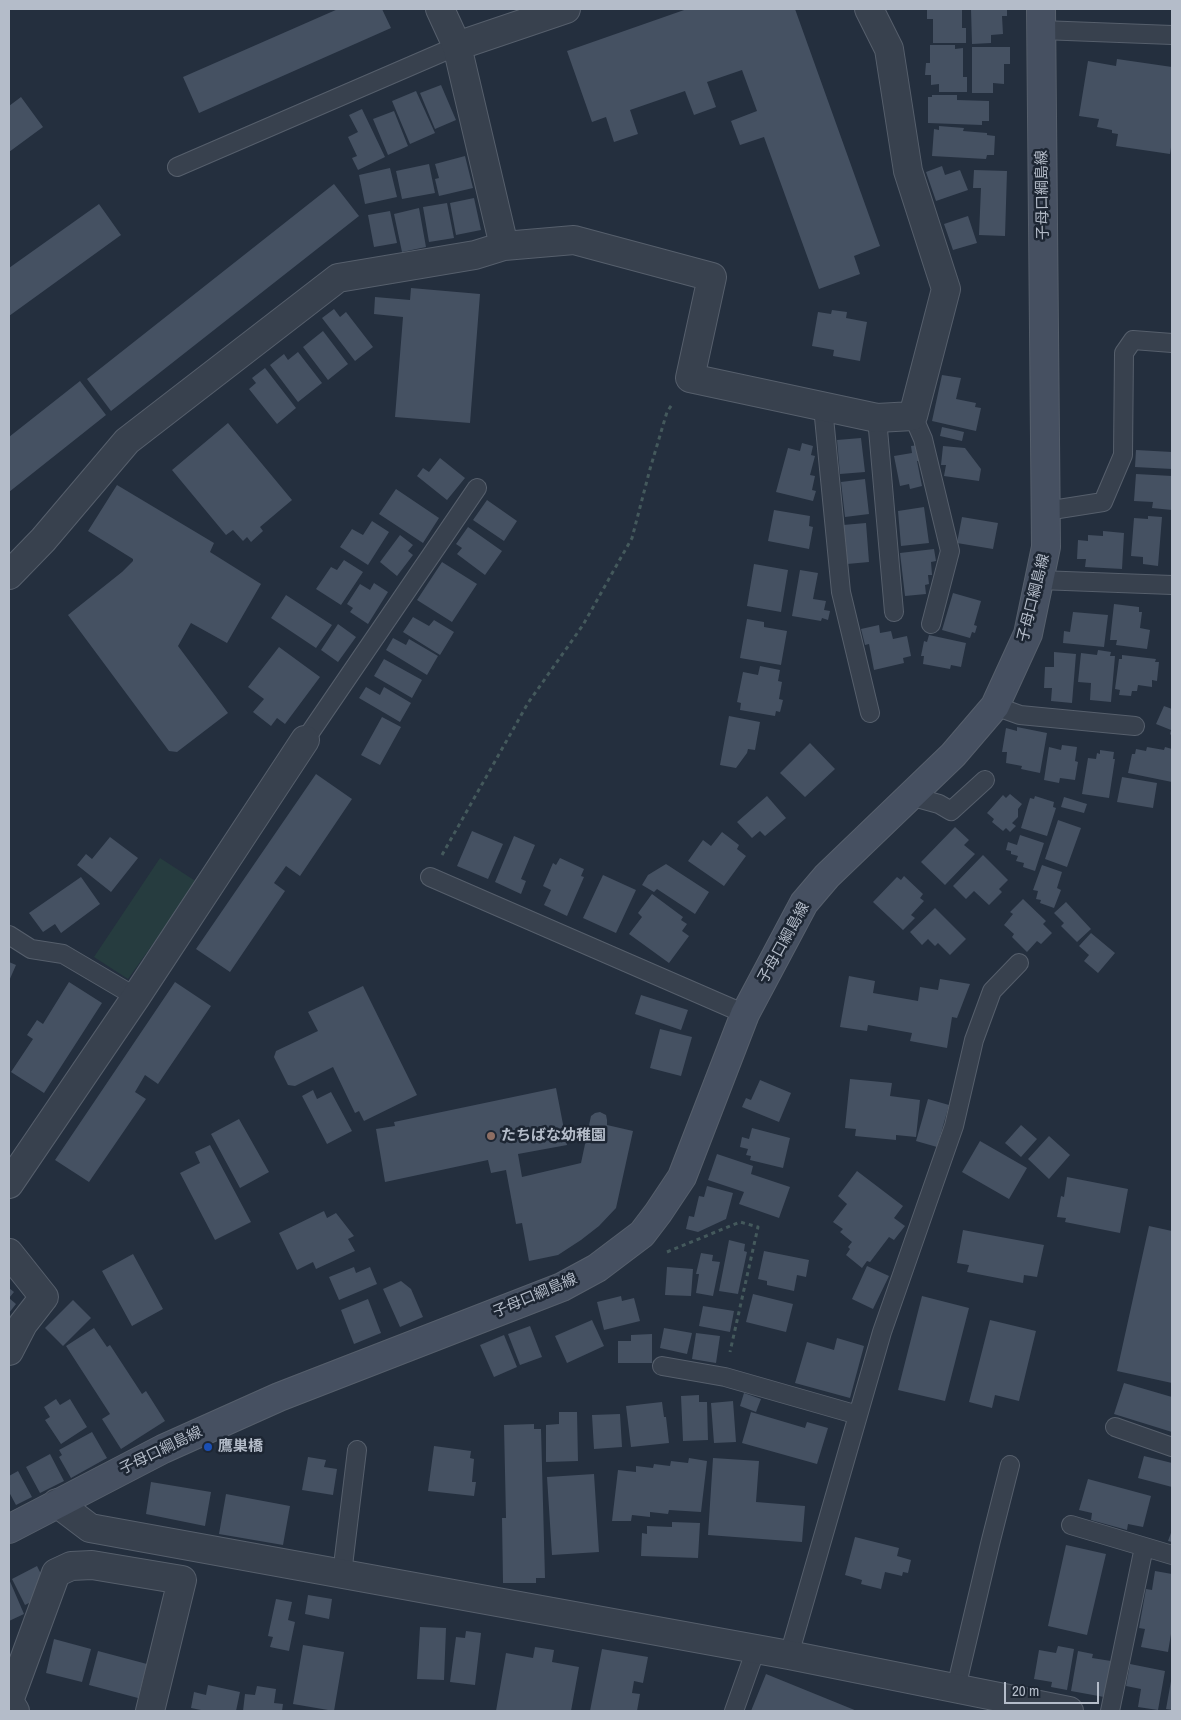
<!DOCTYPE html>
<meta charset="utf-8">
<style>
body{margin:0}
#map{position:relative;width:1181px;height:1720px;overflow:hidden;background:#242f3e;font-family:"Archivo Narrow",sans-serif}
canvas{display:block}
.frame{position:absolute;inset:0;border:10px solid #b4bcc9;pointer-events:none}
.scale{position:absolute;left:1004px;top:1682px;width:95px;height:22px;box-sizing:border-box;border:2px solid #b4bcc9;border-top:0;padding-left:6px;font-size:15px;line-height:18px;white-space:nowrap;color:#b4bcc9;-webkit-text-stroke:4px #1d2633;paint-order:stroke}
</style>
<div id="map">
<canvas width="1181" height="1720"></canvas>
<div class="frame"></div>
<div class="scale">20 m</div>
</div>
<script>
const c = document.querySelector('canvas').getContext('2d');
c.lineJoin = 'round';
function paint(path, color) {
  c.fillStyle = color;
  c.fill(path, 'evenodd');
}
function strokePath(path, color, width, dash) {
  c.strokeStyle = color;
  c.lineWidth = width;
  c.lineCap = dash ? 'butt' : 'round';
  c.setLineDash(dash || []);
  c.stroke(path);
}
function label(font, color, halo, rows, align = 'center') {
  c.font = font + ' "Archivo Narrow","Noto Sans JP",sans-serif';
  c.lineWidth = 5;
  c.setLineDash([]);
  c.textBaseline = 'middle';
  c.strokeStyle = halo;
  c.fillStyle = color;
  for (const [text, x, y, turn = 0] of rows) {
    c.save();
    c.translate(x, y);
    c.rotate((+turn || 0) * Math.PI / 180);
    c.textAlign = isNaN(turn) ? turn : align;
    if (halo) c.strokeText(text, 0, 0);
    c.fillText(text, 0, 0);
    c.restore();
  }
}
const green = new Path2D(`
 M160 858 197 882 128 979 94 957Z`);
const building = new Path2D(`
 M338 9H382L391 28 199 113 183 77Z
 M687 9H795L880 246 854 256 860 274 819 289 764 137 740 145 731 121 757 111 742 70 707 82 716 107 694 115 685 91 630 110 638 134 614 142 606 117 592 122 567 51Z
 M927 9H962V28H966V43H933V19H927Z
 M971 9H1007V16H1002L1003 34 991 35V43L972 44Z
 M930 45H955V49L963 48V77H967V92H939V84L931 85V75H925L926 63H930Z
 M972 47H1010V64H1004V84L993 83V93H972Z
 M1117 59 1172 67V141L1170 154 1116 146 1118 134 1112 133V130L1097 127 1099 119 1079 116 1088 61 1116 66Z
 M441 85 456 120 435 129 420 93Z
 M416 91 435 133 410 144 392 101Z
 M932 95H957V100L989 101V121H982V125L928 123V97H932Z
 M21 97 43 127 9 152V106Z
 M362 109 385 157 358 170 352 158 357 156 348 137 358 132 349 115Z
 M394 111 408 146 388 155 373 119Z
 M939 126 964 128 963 131 987 133V135L995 136 994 155H987L986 159 932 156 934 129 939 130Z
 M465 156 473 188 439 196 435 179 439 178 435 164Z
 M429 164 435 193 402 199 396 171Z
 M942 166 945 175 960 170 968 190 936 201 926 172Z
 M390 168 397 197 365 204 359 175Z
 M974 170 1007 171 1005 236 979 235 981 188H973Z
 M334 184 359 216 111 411 87 379Z
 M474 198 481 230 456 235 450 203Z
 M447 203 454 238 429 242 423 207Z
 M99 204 121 235 9 316V268Z
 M419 208 426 247 402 252 394 214Z
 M390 211 397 243 374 247 368 215Z
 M968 216 977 243 953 250 944 224Z
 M411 288 480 294 470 423 395 417 403 317 374 314 375 297 410 300Z
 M334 309 340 317 346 312 373 347 355 361 322 318Z
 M832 310 847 312 846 318 867 322 860 361 833 356 834 350 812 346 818 312 831 314Z
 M323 331 348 364 328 380 303 347Z
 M298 352 322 383 298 402 270 365 284 354 288 360Z
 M265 368 296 408 277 424 249 389 256 383 252 378Z
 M942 375 961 378 956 399 976 403 975 407 981 408 976 431 932 421Z
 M80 381 106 415 9 492V437Z
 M228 423 292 500 260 527 263 531 251 542 247 537 243 541 233 530 226 535 172 470Z
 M942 427 964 432 962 441 940 436Z
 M861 438 865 472 840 474 837 440Z
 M802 443 813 446 811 455 815 456 810 475 815 476 812 490 816 491 813 501 776 492 788 448 800 451Z
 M919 445 922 461H917L922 486 910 489 909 484 900 486 894 456 912 453 911 446Z
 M943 446 965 448 981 469 979 481 944 476 946 465H941Z
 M1136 450 1172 452V469L1135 467Z
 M440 458 465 478 447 500 417 476 423 468 429 472Z
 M1136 474 1172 476V510L1152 508 1153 502 1134 501Z
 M865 479 869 514 845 517 841 482Z
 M117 485 214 543 210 552 261 584 227 643 191 623 178 646 228 713 177 752 169 751 68 615 122 572 133 561V559L88 531Z
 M396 489 439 518 423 543 379 514Z
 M487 500 517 521 504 541 473 520Z
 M924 507 929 543 901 546 898 511Z
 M774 510 810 516 809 526 813 527 809 549 768 541Z
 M1148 516 1162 517 1158 566 1143 564V557L1131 556 1134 518 1148 519Z
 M962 517 998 523 993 549 957 543Z
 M372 521 389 532 368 565 340 547 352 529 363 535Z
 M866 523 869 562 847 564 843 525Z
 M468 527 502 551 485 575 457 554 462 548 456 544Z
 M1103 531 1124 533 1122 569 1085 567 1086 559H1077L1078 540 1088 541V535L1103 536Z
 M400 535 413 545 408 551 413 555 397 576 380 562Z
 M934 549 936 561 931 562 932 575H928L929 584 925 585 926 594 905 596 900 553Z
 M344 560 363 572 341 605 316 589 331 567 337 570Z
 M442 562 477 584 452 622 417 600Z
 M754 564 788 570 781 612 747 606Z
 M800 570 818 573 813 599 826 601 824 610 830 611 828 620 822 618 821 621 792 616Z
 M374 583 388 592 368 624 350 612 353 608 347 604 360 584 370 590Z
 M953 593 981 601 974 625 977 626 975 633 972 632 970 638 942 630Z
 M286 595 332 625 316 648 271 618Z
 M1114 604 1139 607V612H1142L1140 628 1150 630 1147 649 1116 645 1117 640H1110Z
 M1073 612 1108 615 1104 647 1063 643 1064 631 1070 632Z
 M413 617 429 626 434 620 454 632 440 655 403 632Z
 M747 619 764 622V627L787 631 781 665 740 658Z
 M338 624 356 637 338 662 321 650Z
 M879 625 880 633 891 631 893 639 907 636 911 656 903 658 904 663 874 670 869 644 865 645 861 629Z
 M929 635 966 643 961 667 951 665 950 669 923 664 924 656H921L924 641 927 642Z
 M393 638 406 645 409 639 438 656 427 675 386 650Z
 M279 647 320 677 285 724 277 718 271 726 253 712 264 699 248 687Z
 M1098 650 1111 652 1110 656H1115L1111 702 1090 700 1091 683 1078 682 1081 653 1097 655Z
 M1054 652 1076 654 1072 703 1051 701 1052 688H1044L1045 667H1054Z
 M1122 655 1156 659 1155 662H1159L1157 681 1152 680V687L1138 685 1137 691H1132L1131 696 1119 695 1120 690 1115 689 1119 659H1122Z
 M384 659 422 680 412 698 374 676Z
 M760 666 780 670 778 681 782 682 779 699 783 700 780 712 776 711 775 716 740 710 741 703 737 702 743 672 758 675Z
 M366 687 380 695 384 687 411 703 400 722 359 698Z
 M1164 706 1172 709V736L1170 734 1171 730 1156 724Z
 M729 716 760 722 755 750 748 749 747 753 736 768 720 765Z
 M382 717 401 727 380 765 361 755Z
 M1017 727 1047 733 1040 773 1021 769 1022 766 1006 763 1007 752H1002L1006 728 1017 731Z
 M810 743 835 769 805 797 780 773Z
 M1062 745 1077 747 1075 761 1078 762 1075 780 1060 778 1059 783 1044 780 1049 747 1061 750Z
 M1147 747 1164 750 1165 747 1172 749V782L1128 773 1132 754H1135L1136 749 1146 751Z
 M1100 750 1114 752 1113 759H1115L1109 798 1082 794 1088 758 1096 759 1097 753 1100 754Z
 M316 774 352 799 300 876 286 866 274 883 285 891 230 972 196 949Z
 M1122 777 1157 783 1153 808 1117 802Z
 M1010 794 1022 804 1018 809V817L1012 823 1016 826 1010 832 1006 828 1003 831 992 822 994 819 987 813 1003 795 1006 798Z
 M767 796 786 818 765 836 760 831 752 838 737 822Z
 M1035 796 1054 802 1053 807 1056 808 1047 836 1021 828 1030 798 1034 799Z
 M1064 797 1087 804 1084 813 1061 807Z
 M1058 820 1081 828 1067 867 1045 859Z
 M955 827 969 840 964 845 975 854 945 885 921 862Z
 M472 831 503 844 488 879 457 866Z
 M722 832 739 845 737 849 746 856 724 886 688 861 703 840 711 846Z
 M1020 835 1044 843 1035 871 1023 867 1024 863 1016 861 1018 856 1011 854V851L1006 850 1008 842 1017 845Z
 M514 836 535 845 521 879 526 881 521 894 495 882Z
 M110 837 138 858 111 892 77 865 86 854 92 859Z
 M983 855 1008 880 999 889 1002 892 989 905 974 891 966 899 953 886Z
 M560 858 584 869 581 876 584 877 567 916 544 905 551 890 543 886 553 863 556 865Z
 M666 864 709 892 695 914 657 889 654 892 642 885 648 875Z
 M1042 865 1062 872 1057 888 1061 890 1054 908 1040 903 1041 900 1036 899 1038 891 1033 890Z
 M603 875 636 890 616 933 583 918Z
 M904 876 923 894 920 898 924 901 911 915 915 918 903 930 873 902 897 877 901 880Z
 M81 877 100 904 61 933 55 924 43 932 29 913Z
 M652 894 683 917 681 920 687 924 682 931 689 936 669 963 629 934 642 917 638 913Z
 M1023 899 1046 921 1043 924 1052 933 1041 944 1037 941 1027 952 1012 937 1014 934 1004 925 1013 914 1010 912Z
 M1066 902 1091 929 1077 942 1061 926 1064 923 1054 913Z
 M935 908 966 939 950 955 938 943 935 946 928 939 922 945 910 932Z
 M1091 933 1115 953 1098 973 1084 961 1089 955 1079 946Z
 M9 962 16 965 9 981Z
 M849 976 875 981 873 993 918 1001 920 987 938 990 940 979 970 984 957 1018 952 1017 947 1048 910 1041 912 1033 868 1025 867 1031 840 1027Z
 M69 982 102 1003 44 1093 11 1072 33 1039 27 1035 37 1020 43 1024Z
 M175 982 211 1006 158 1084 145 1075 135 1092 146 1099 89 1182 55 1160Z
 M363 986 417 1095 364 1121 359 1111 355 1113 333 1067 295 1086 288 1085 274 1057 276 1051 318 1031 308 1012Z
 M641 995 688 1010 681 1030 635 1014Z
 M660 1029 692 1037 681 1076 650 1068Z
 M850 1079 892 1083 890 1096 920 1100 916 1137 896 1135V1140L855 1136 856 1129 845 1128Z
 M760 1080 791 1093 779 1122 742 1107 746 1098 751 1100Z
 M556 1088 567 1145 518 1154 522 1177 581 1163 591 1116 595 1113 600 1112 606 1115 607 1120V1125L633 1131 616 1208 599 1226 581 1240 558 1255 529 1261 522 1223 516 1224 506 1170 491 1173 488 1160 385 1182 376 1129 395 1126 394 1122Z
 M313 1090 317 1099 331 1092 352 1131 327 1144 302 1096Z
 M928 1099 949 1105 937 1147 916 1141Z
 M239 1119 269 1172 240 1188 211 1134Z
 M1021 1125 1037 1139 1021 1157 1005 1143Z
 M752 1128 790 1138 783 1168 750 1160 751 1156 746 1155 748 1149 740 1147 742 1137 749 1139Z
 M1049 1136 1070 1155 1049 1179 1028 1159Z
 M980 1141 1027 1168 1009 1199 962 1172Z
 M210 1145 251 1222 215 1240 180 1173 200 1163 195 1152Z
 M717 1154 753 1166 751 1174 790 1187 779 1218 739 1204 744 1192 708 1180Z
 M857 1171 903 1206 894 1218 905 1226 894 1240 889 1237 870 1262 867 1261 862 1268 846 1255 850 1249 848 1247 852 1242 840 1232 843 1229 833 1222 847 1204 838 1196Z
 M1067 1177 1128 1189 1120 1233 1065 1222 1066 1218 1057 1217 1061 1196 1064 1197Z
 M707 1186 733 1193 726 1219 698 1232 686 1229 689 1216 694 1217 699 1196 704 1197Z
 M324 1211 327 1218 336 1213 354 1236 348 1239 355 1251 316 1269 313 1262 297 1270 279 1233Z
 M1149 1226 1172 1231V1383L1117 1371Z
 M963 1230 1044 1245 1037 1277 1024 1275 1023 1283 967 1272 969 1265 957 1263Z
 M729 1240 745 1244 744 1251 747 1252 738 1294 719 1291Z
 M764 1251 809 1260 806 1277 797 1275 794 1291 767 1285V1281L758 1279Z
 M701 1253 713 1255 712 1261 720 1262 713 1296 696 1293 699 1274H696Z
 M133 1254 163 1309 132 1326 102 1271Z
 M867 1266 889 1276 873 1309 852 1299Z
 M354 1267 356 1273 370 1267 377 1284 339 1300 329 1277Z
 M667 1267 693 1269 691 1296 665 1295Z
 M401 1281 411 1289 423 1317 400 1327 383 1289Z
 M9 1288 14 1292 9 1298 16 1304 9 1313Z
 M753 1294 793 1304 786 1332 746 1322Z
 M621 1296 622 1301 634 1298 640 1321 604 1330 597 1302Z
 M922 1296 969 1308 945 1401 898 1390Z
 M368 1299 381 1333 354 1344 341 1310Z
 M73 1300 91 1318 63 1346 45 1328Z
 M703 1306 734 1311 730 1332 699 1326Z
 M592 1320 604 1346 567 1363 555 1336Z
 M990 1320 1036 1331 1019 1401 995 1395 992 1408 969 1402Z
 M530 1326 542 1357 520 1365 508 1334Z
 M94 1328 107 1347 110 1345 142 1394 146 1391 165 1421 121 1449 102 1419 110 1414 66 1346Z
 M664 1328 692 1333 687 1354 660 1348Z
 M696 1333 720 1336 716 1363 692 1359Z
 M652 1334V1363H618V1341H631V1335Z
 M504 1335 517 1367 494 1377 480 1345Z
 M837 1338 864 1346 850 1398 795 1383 807 1342 834 1350Z
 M1124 1383 1172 1397V1432L1114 1414Z
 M744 1393 761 1399 756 1412 740 1406Z
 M699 1395V1402H707L708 1440 683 1441 681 1396Z
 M56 1399 60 1405 70 1399 87 1427 61 1444 45 1420 50 1417 44 1407Z
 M733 1401 736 1442 714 1443 711 1403Z
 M662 1402 664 1417H666L669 1443 631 1447 626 1406Z
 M559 1412H577L578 1461 546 1462V1425L559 1424Z
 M751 1412 805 1428 807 1422 828 1428 817 1464 742 1443Z
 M620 1414 622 1447 594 1449 592 1415Z
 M534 1424V1429H541L545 1578H536V1583H503L502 1518H506L504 1425Z
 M92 1432 107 1458 71 1478 59 1457 62 1455 59 1450Z
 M434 1446 471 1451 470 1458 474 1459 472 1482H476L474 1496 428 1491Z
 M50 1454 64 1481 40 1493 26 1467Z
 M1144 1456 1172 1463V1487L1138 1478Z
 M308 1457 326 1460 324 1467 337 1469 333 1495 302 1490Z
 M689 1458 707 1461 701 1512 669 1510 668 1514 650 1512V1517L632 1515 631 1521H612L618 1470 636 1472V1466L653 1468 654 1464 670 1466 671 1461 688 1463Z
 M713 1458 759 1461 756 1502 805 1506 802 1542 708 1535Z
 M18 1471 32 1497 16 1505 9 1492V1476Z
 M594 1474 599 1552 552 1555 547 1477Z
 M1088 1479 1151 1496 1143 1527 1128 1524 1127 1530 1091 1520 1092 1513 1079 1510Z
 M151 1482 211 1492 205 1526 146 1514Z
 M226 1494 290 1506 283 1545 219 1534Z
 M672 1522 700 1523 698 1558 641 1556 642 1533 647 1534V1526L672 1527Z
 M1172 1530V1542L1168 1541Z
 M855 1537 899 1548 897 1556 911 1560 908 1573 903 1572 902 1576 885 1572 881 1589 861 1584 862 1580 845 1575Z
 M1066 1545 1106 1554 1087 1635 1048 1626Z
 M37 1566 43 1578 33 1601 25 1605 12 1579Z
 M1155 1571 1172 1574V1628L1168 1652 1141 1647 1145 1629 1139 1628 1146 1589 1152 1590Z
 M9 1579 24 1614 9 1621Z
 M308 1595 332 1599 329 1619 305 1614Z
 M276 1599 292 1602 288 1620 295 1622 289 1651 270 1647 273 1637 268 1636Z
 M420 1627 446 1628 444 1680 417 1679Z
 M466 1631 481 1633 475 1685 450 1682 456 1637 465 1638Z
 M54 1639 91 1649 82 1682 46 1673Z
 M303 1645 344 1652 334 1711 293 1704Z
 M1058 1646 1074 1649 1067 1690 1051 1687 1052 1682 1034 1679 1039 1650 1056 1653Z
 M535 1647 554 1650 552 1662 579 1667 571 1711H496L506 1653 533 1658Z
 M602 1649 648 1657 643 1683 634 1681 632 1693 640 1694 637 1711H590Z
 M98 1651 147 1664 138 1698 89 1685Z
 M1078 1651 1093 1654 1092 1658 1111 1661 1104 1697 1071 1691Z
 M1130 1664 1165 1671 1158 1710 1138 1707 1141 1689 1126 1686Z
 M766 1674 857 1711H751Z
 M1171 1681H1172V1710L1166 1709Z
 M208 1685 240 1692 236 1711H206L191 1708 194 1692 206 1695Z
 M257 1686 276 1689 274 1703 283 1704 282 1711H243L245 1694 255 1695Z`);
const path = new Path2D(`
 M442 855 528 703 583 625 632 538 650 469 667 412 673 403
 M667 1252 740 1222 758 1227 730 1352`);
const service = new Path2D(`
 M1041 30 1172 35
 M177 167 457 46
 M823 407 841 592 870 713
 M913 416 923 439 950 551 931 624
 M877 418 894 612
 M1046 511 1103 502 1123 455 1124 353 1133 340 1172 343
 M1039 580 1172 585
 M995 706 1020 715 1135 726
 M305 740 477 488
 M910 796 939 804 951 811 985 780
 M430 877 745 1014
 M9 935 31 949 63 954 136 997
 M662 1366 725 1377 858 1415
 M1115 1427 1172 1447
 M1071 1525 1172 1555
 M342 1574 357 1450
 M789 1655 882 1332 954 1126 974 1040 992 991 1019 963
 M956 1688 990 1544 1010 1465
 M734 1711 756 1649
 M1110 1711 1144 1547`);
const minor = new Path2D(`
 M440 9 457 46 504 246
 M457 46 566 9
 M9 575 43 540 127 441 338 278 475 255 504 246 574 240 712 277 690 378 877 418 913 416 946 289 908 171 889 49 869 9
 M9 1184 136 997 305 740
 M9 1253 44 1297 23 1324 9 1351
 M57 1503 90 1528 789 1655 1069 1711
 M15 1711 9 1701 56 1573 71 1566 92 1565 182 1580 150 1711`);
const secondary = new Path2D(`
 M9 1529 163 1449 279 1397 562 1287 597 1268 642 1234 658 1213 682 1177 745 1014 804 903 827 876 953 755 995 706 1028 634 1046 547 1041 9`);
const markers = [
 [491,1136,5,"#8d6e63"],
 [208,1447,5,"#1a4fb4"]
];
const streetNames = [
 ["子母口綱島線",1043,195,-91],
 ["子母口綱島線",1034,598,-76],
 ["子母口綱島線",784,943,-61],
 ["子母口綱島線",535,1296,-23],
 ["子母口綱島線",161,1451,-26]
];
const poiNames = [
 ["たちばな幼稚園",501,1136],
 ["鷹巣橋",218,1447]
];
paint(green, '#263c3f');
paint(building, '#455162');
strokePath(service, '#565f6c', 20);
strokePath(minor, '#565f6c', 30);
strokePath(secondary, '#565f6c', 30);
strokePath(path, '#44595c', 3, [4, 4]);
strokePath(service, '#38414e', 18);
strokePath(minor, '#38414e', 28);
strokePath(secondary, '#465061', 28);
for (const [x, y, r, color] of markers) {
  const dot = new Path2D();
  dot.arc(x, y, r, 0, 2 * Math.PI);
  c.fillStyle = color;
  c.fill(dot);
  strokePath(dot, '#1d2633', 2);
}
label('15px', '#b4bcc9', '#1d2633', streetNames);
label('bold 15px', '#b4bcc9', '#1d2633', poiNames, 'left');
</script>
